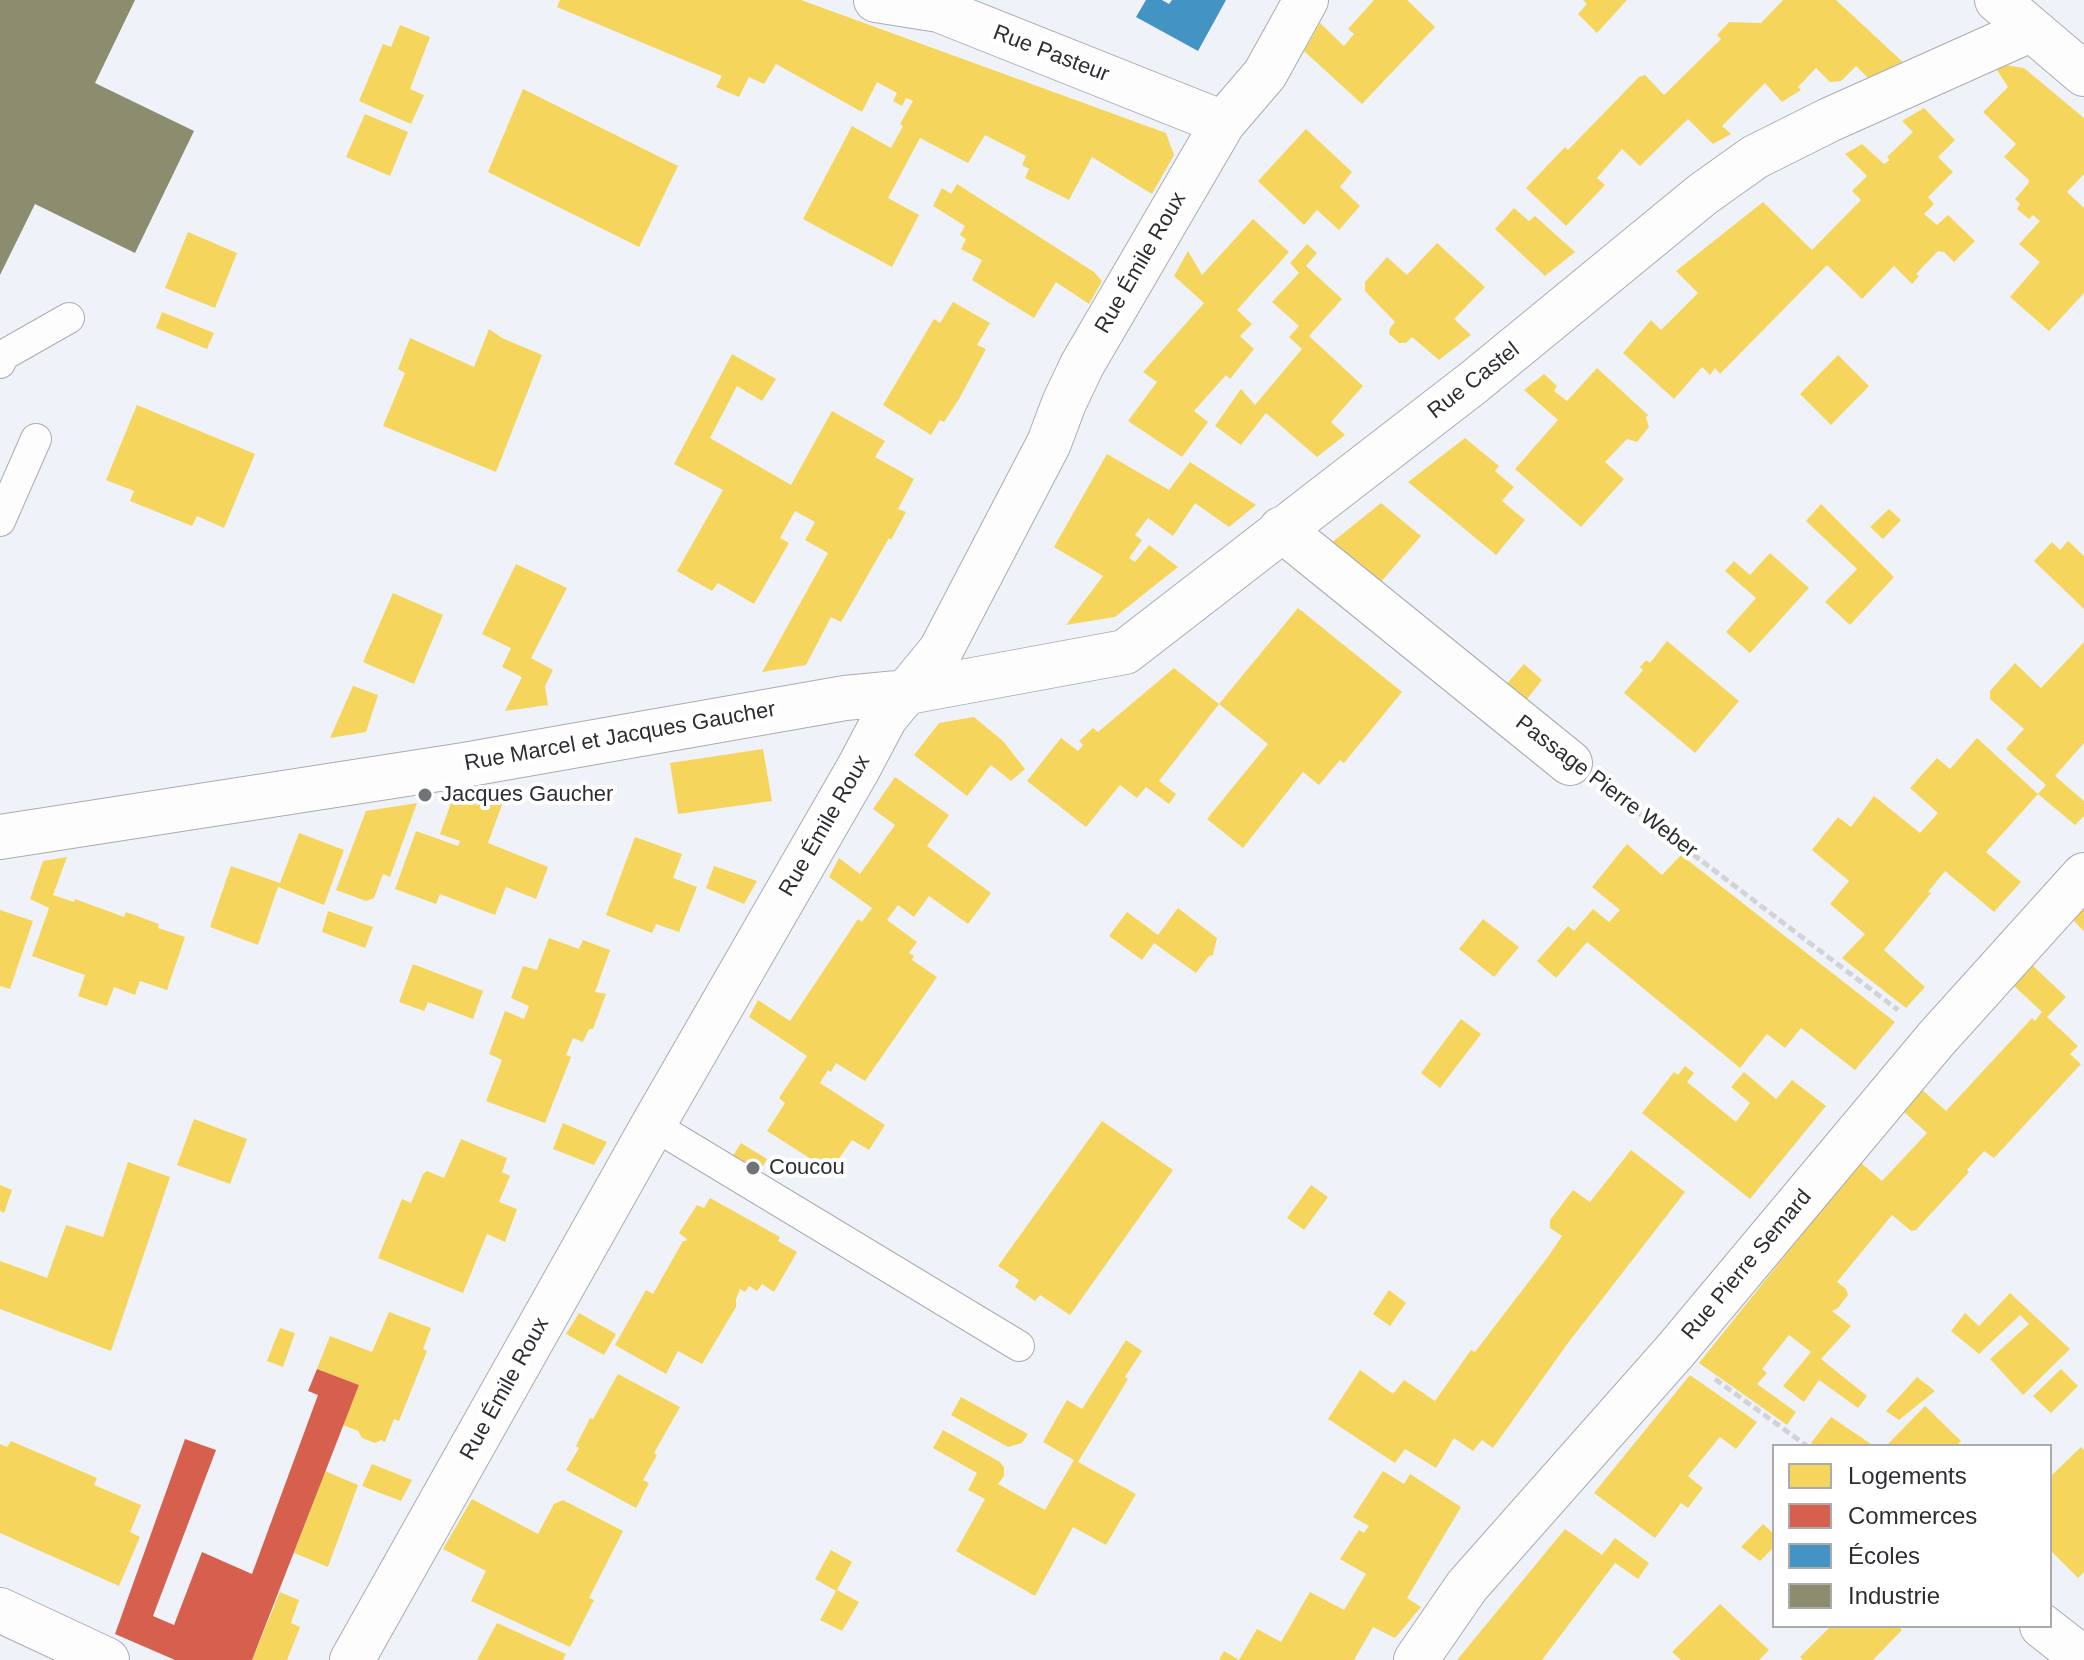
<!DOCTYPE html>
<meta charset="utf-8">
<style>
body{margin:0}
#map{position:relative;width:2084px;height:1660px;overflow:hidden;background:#eff3f9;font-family:Helvetica,sans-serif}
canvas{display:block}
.legend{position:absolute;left:1772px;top:1444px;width:280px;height:184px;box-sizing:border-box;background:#fff;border:2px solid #ababad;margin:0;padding:10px 14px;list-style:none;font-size:24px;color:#2c2e32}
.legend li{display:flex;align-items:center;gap:16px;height:40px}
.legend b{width:40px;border:2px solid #ababad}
</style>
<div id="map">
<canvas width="2084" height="1660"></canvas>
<ul class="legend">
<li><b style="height:22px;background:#f6d55c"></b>Logements</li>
<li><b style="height:22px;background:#d6604d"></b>Commerces</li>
<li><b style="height:22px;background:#4393c3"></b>Écoles</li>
<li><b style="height:22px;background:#8c8c6e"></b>Industrie</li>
</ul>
</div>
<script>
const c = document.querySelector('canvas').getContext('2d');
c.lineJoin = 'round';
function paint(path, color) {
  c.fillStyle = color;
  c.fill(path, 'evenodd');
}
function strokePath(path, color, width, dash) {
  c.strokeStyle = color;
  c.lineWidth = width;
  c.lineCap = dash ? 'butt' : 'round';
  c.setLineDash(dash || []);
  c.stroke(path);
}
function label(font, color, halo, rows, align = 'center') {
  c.font = font + ' Helvetica,sans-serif';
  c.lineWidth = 8;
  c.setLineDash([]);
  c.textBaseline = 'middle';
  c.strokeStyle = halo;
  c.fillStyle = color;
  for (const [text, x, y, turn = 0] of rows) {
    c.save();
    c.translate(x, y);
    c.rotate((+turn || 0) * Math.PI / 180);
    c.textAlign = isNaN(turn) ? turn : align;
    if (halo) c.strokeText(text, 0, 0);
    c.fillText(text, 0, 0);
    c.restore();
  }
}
const homes = new Path2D(`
 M560 0H801L1166 133 1174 155 1152 194 1092 157 1069 200 1025 178 1029 169 1022 165 1026 156 985 135 968 163 920 138 888 198 919 215 892 267 803 219 852 126 891 148 903 126 900 124 913 101 906 98 902 106 893 101 897 93 877 82 862 112 776 64 764 84 749 77 739 97 716 87 722 76 557 7Z
 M1374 0H1407L1435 27 1362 104 1304 51 1320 23 1344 46 1354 34 1348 29Z
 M1583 0H1627L1597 33 1578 14 1587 4Z
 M1783 0H1836L1907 66 1873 83 1856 66 1841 81 1830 82 1816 68 1798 87 1801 90 1782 102 1765 83 1722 126 1731 134 1713 144 1688 119 1640 166 1622 149 1597 178 1605 185 1566 226 1526 188 1565 147 1568 150 1639 77 1645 75 1664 95 1721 39 1717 35 1729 22 1761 23Z
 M400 25 430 37 410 89 424 95 411 124 359 101 383 44 391 47Z
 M2000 64 2024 68 2084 118V174L2067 192 2084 208V293L2049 331 2010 297 2040 262 2019 244 2040 221 2033 215 2029 219 2017 209 2020 204 2015 199 2028 184 2029 180 2004 157 2016 144 1983 112 2008 87 1995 67Z
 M523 89 678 166 639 247 488 172Z
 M1924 108 1955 140 1938 157 1953 172 1928 197 1934 204 1924 214 1937 225 1948 215 1975 241 1954 262 1944 252 1938 251 1916 274 1919 276 1912 284 1894 266 1862 299 1827 265 1720 374 1715 368 1710 375 1702 367 1674 399 1623 353 1651 320 1661 330 1698 293 1676 271 1763 202 1812 250 1861 200 1852 191 1867 176 1845 154 1862 144 1884 164 1890 160 1887 157 1913 132 1902 121Z
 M365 114 408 132 390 176 346 157Z
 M1306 129 1352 172 1340 187 1360 206 1339 230 1317 210 1304 225 1258 181Z
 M957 184 1094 272 1102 281 1089 304 1056 282 1034 318 972 280 982 260 961 249 966 239 960 235 965 226 933 206 942 188 951 194Z
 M1514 208 1529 221 1535 216 1575 252 1545 276 1495 229Z
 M1253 219 1289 252 1237 310 1252 324 1240 336 1254 349 1230 379 1226 375 1194 411 1208 422 1182 457 1128 421 1157 382 1143 372 1204 303 1174 276 1188 251 1202 275Z
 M188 232 237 253 215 308 165 288Z
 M1437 243 1485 287 1454 319 1471 335 1439 360 1412 337 1406 343H1399L1389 334 1390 328 1395 322 1365 291V282L1387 257 1407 275Z
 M1307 244 1317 253 1306 266 1342 299 1309 336 1363 386 1331 422 1345 435 1317 457 1266 413 1241 445 1215 426 1241 389 1255 405 1302 349 1289 337 1299 326 1272 302 1299 273 1290 263Z
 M953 302 990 323 977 345 986 349 959 399 944 422 940 420 931 435 883 405 934 319 940 323Z
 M162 312 214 333 207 349 156 328Z
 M489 329 502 338 542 355 496 472 383 426 405 373 398 369 410 338 474 367Z
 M732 354 776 379 762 401 737 386 710 438 791 485 832 411 885 441 875 457 914 479 898 509 906 512 891 540 889 538 841 622 831 617 806 665 762 672 828 553 805 540 815 522 795 511 780 538 789 543 754 604 718 583 712 591 677 571 723 490 674 464Z
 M1838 355 1869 386 1831 425 1800 394Z
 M1597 368 1648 415 1646 418 1649 427 1637 442 1627 439 1605 462 1624 479 1581 527 1515 469 1558 420 1524 390 1544 374 1557 386 1554 391 1567 401Z
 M137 405 255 454 224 528 197 516 192 526 130 501 134 491 106 480Z
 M1465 438 1499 466 1495 471 1514 487 1502 501 1525 520 1496 555 1408 482Z
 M1107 454 1169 490 1190 462 1256 505 1229 527 1195 503 1173 536 1148 518 1135 535 1142 540 1129 558 1135 562 1149 545 1178 567 1115 617 1066 625 1103 576 1054 547Z
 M1381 503 1421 536 1379 584 1330 544Z
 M1821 504 1894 577 1850 625 1825 602 1857 569 1806 521Z
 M1889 509 1901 520 1883 539 1870 527Z
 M2068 541 2084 556V609L2034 561 2052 542 2060 550Z
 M1770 553 1809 588 1750 653 1726 632 1756 598 1725 571 1734 561 1750 575Z
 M516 564 567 588 531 658 553 670 545 686 548 705 505 711 522 677 502 667 511 648 482 634Z
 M393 593 443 615 414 684 363 662Z
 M1298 608 1402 692 1344 763 1340 760 1319 785 1303 772 1243 848 1207 819 1268 744 1219 704Z
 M1667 641 1739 701 1695 753 1624 693 1643 670 1640 667 1646 660 1650 663Z
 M2084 642V743L2055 776 2084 801V816L2075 825 2038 794 2046 785 2006 749 2024 729 1990 699V691L2015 663 2041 688Z
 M1524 664 1542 680 1524 703 1504 687Z
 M1174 668 1219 704 1159 781 1176 794 1169 804 1146 787 1137 798 1120 785 1086 827 1027 781 1061 738 1078 751 1083 745 1079 741 1093 728 1098 732Z
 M353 686 378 695 366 732 330 738Z
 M974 717 1003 741 1025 769 1011 781 991 765 967 796 914 755 939 723Z
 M1977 738 2038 794 1986 852 2021 882 1994 912 1945 871 1928 892 1931 893 1884 950 1925 987 1906 1008 1842 958 1865 934 1830 904 1849 881 1812 850 1838 817 1851 827 1874 796 1920 833 1938 813 1910 788 1937 758 1950 769Z
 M763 749 772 801 678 814 670 763Z
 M895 777 949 815 927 846 991 893 968 924 929 896 914 917 898 905 887 920 917 942 909 953 914 956 912 960 937 977 865 1081 836 1063 831 1072 828 1070 820 1083 885 1125 869 1150 852 1140 830 1171 767 1131 785 1103 779 1098 807 1056 749 1017 758 1000 790 1021 858 919 862 922 872 908 829 877 839 858 860 874 895 825 873 809Z
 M508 788 488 843 548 867 536 899 506 887 495 915 440 894 436 904 395 889 416 831 458 846 460 841 440 834 453 797Z
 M417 803 390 877 383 874 374 898 366 901 336 890 366 811Z
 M299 833 344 850 324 905 278 887 258 945 210 927 231 866 280 883Z
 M635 837 682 854 673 878 697 887 679 932 656 924 652 933 606 915Z
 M1627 844 1662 875 1681 855 1895 1022 1855 1070 1801 1028 1785 1048 1767 1034 1740 1068 1587 942 1556 978 1537 961 1568 926 1574 931 1593 909 1609 922 1620 910 1592 887Z
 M67 857 53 895 74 902 75 899 124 917 126 912 159 924 158 928 185 937 167 990 140 981 135 995 114 987 107 1006 78 996 85 975 32 956 49 908 30 899 43 861Z
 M714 866 757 881 744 904 706 888Z
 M2084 907V931L2072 919Z
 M1178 908 1217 938 1213 955 1209 956 1196 973 1154 943 1142 960 1109 936 1127 912 1158 935Z
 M0 910 33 921 10 989 0 986Z
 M328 911 373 927 365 948 322 932Z
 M1483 919 1519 947 1494 977 1459 949Z
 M549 938 579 949 583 940 610 950 595 992 606 994 593 1029H589L583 1042 573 1038 566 1055 571 1057 545 1123 486 1101 502 1060 489 1054 505 1011 524 1019 529 1006 511 998 523 966 537 970Z
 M413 964 483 991 473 1019 428 1002 424 1011 399 1002Z
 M2031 964 2066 997 2047 1017 2078 1046 2070 1054 2081 1064 1994 1158 1984 1151 1967 1170 1969 1172 1916 1230 1911 1231 1892 1215 1837 1282 1846 1289 1848 1295 1838 1308 1832 1311 1851 1326 1821 1359 1867 1396 1858 1408 1819 1380 1804 1402 1783 1386 1811 1352 1789 1335 1762 1369 1767 1373 1757 1384 1796 1412 1787 1425 1699 1363 1860 1162 1882 1181 1927 1133 1902 1110 1920 1088 1946 1111 2032 1018 2035 1021 2042 1012 2012 984Z
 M1461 1019 1481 1034 1440 1088 1421 1073Z
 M1685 1066 1694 1073 1687 1082 1736 1122 1750 1103 1731 1087 1744 1072 1776 1099 1792 1080 1826 1106 1750 1199 1642 1113 1674 1072 1678 1075Z
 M194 1119 247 1139 230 1184 177 1165Z
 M1102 1121 1173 1170 1070 1315 1040 1295 1035 1301 1015 1287 1019 1280 998 1266Z
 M563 1123 607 1142 594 1165 553 1149Z
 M461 1139 507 1158 502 1172 510 1176 499 1202 517 1209 505 1242 487 1234 463 1293 378 1258 402 1199 411 1203 423 1174 427 1171 444 1178Z
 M741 1143 767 1159 757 1176 731 1159Z
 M1631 1150 1685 1192 1568 1343 1493 1448 1482 1440 1473 1451 1454 1438 1436 1468 1405 1449 1395 1463 1328 1419 1360 1370 1393 1394 1404 1380 1435 1401 1471 1350 1475 1352 1550 1254 1562 1236 1550 1228V1220L1573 1190 1590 1202Z
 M128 1162 170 1177 111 1351 0 1309V1261L47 1278 66 1225 103 1237Z
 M0 1185 12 1190 4 1213 0 1211Z
 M1311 1185 1328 1197 1304 1230 1287 1218Z
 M710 1198 780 1237 778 1241 797 1252 774 1292 762 1284 757 1291 749 1286 745 1292 740 1289 736 1299V1307L702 1364 678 1351 666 1374 615 1345 646 1290 653 1294 683 1241H686L687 1239 679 1233 697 1205 704 1208Z
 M1389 1290 1406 1303 1390 1326 1373 1314Z
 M2010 1293 2070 1349 2023 1395 1990 1359 2029 1324 2020 1315 1979 1354 1951 1331 1965 1313 1979 1326Z
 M389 1312 431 1328 423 1349 427 1351 399 1421 394 1419 385 1442 381 1440 375 1443 362 1438 358 1431 343 1425 359 1385 317 1369 330 1336 372 1352Z
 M579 1313 616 1334 604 1355 566 1334Z
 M280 1328 295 1333 283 1367 267 1361Z
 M1126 1340 1142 1351 1125 1377 1128 1379 1078 1462 1136 1494 1106 1545 1073 1527 1035 1596 956 1551 985 1499 968 1490 977 1473 933 1448 943 1430 1000 1462 1004 1467V1476L998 1484 1045 1510 1074 1460 1043 1442 1067 1400 1082 1409Z
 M2061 1369 2078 1386 2051 1413 2033 1396Z
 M618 1374 680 1407 654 1453 657 1455 643 1480 649 1483 636 1508 566 1470 579 1448 576 1446 590 1418 593 1419Z
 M1690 1375 1757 1422 1736 1449 1720 1437 1688 1476 1703 1488 1688 1508 1681 1503 1655 1538 1594 1493Z
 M1917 1377 1935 1391 1899 1420 1886 1411Z
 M961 1397 1028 1434 1022 1443 1008 1447 951 1415Z
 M1925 1406 1961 1441 1956 1446H1886Z
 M1831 1417 1874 1446H1816L1811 1443Z
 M11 1441 97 1478 94 1485 141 1505 130 1532 140 1537 119 1586 0 1533V1444L7 1447Z
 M2081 1447 2084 1450V1572L2078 1578 2050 1550V1477Z
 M372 1464 412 1480 401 1501 362 1486Z
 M325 1471 358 1485 328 1567 294 1553Z
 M1383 1471 1404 1484 1410 1474 1461 1507 1407 1598 1421 1607 1395 1638 1373 1627 1354 1660H1219L1224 1651 1239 1660 1257 1629 1281 1642 1310 1592 1344 1610 1366 1574 1340 1559 1359 1530 1364 1533 1369 1526 1353 1517Z
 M472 1499 538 1534 554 1504 563 1500 623 1531 589 1598 594 1600 570 1647 471 1601 486 1571 443 1549Z
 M1763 1524 1774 1534V1547L1760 1561 1741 1547Z
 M1565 1529 1602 1555 1615 1538 1649 1563 1638 1579 1615 1563 1542 1660H1457Z
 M831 1550 852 1562 837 1590 859 1602 842 1631 820 1620 836 1591 815 1579Z
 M280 1592 299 1600 291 1623 300 1627 287 1660H252Z
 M1720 1604 1769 1650 1759 1660H1681L1672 1652Z
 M497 1623 566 1654 563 1660H477Z
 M1831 1626H1898L1902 1630 1873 1660H1803L1800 1657Z`);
const shops = new Path2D(`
 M317 1369 359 1385 252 1660H175L115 1634 185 1439 216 1450 153 1616 174 1625 202 1552 252 1574 318 1395 308 1391Z`);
const schools = new Path2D(`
 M1146 0H1162L1169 4 1172 0H1226L1198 51 1136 17Z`);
const industry = new Path2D(`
 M0 0H135L95 83 194 131 135 253 35 204 0 275Z`);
const path = new Path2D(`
 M1607 789 1898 1010
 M1715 1379 1807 1446`);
const service = new Path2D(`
 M0 363 4 355 69 318
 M0 521 36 439
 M653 1125 1019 1346`);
const minor = new Path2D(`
 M876 0 939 10 1223 123
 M1281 529 1570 763
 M0 837 464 765 845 698 908 692 1125 652 1474 382 1703 194 1755 157 1829 120 2030 30
 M0 1610 107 1660
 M2042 1626 2084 1659
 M352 1660 653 1125 858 769 885 718 941 650 1049 443 1064 403 1082 365 1223 123 1265 74 1306 0
 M1416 1660 1467 1586 1675 1351 1936 1039 2084 875`);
const secondary = new Path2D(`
 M1997 0 2084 74`);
const markers = [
 [425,795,8,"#707378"],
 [753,1168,8,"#707378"]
];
const streetNames = [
 ["Rue Pasteur",1051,54,21],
 ["Rue Émile Roux",1141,263,-60],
 ["Rue Castel",1474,381,-38],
 ["Rue Marcel et Jacques Gaucher",620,737,-10],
 ["Passage Pierre Weber",1606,787,37],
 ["Rue Émile Roux",825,826,-60],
 ["Rue Pierre Semard",1747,1265,-50],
 ["Rue Émile Roux",505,1389,-61]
];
const poiNames = [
 ["Jacques Gaucher",441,795],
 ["Coucou",769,1168]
];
paint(homes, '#f6d55c');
paint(shops, '#d6604d');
paint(schools, '#4393c3');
paint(industry, '#8c8c6e');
strokePath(service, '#a9acb0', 32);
strokePath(minor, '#a9acb0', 46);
strokePath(secondary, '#a9acb0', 46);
strokePath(path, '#d2d3d6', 5, [8, 4]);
strokePath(service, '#fdfdfe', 30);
strokePath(minor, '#fdfdfe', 44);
strokePath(secondary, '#fdfdfe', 44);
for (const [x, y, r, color] of markers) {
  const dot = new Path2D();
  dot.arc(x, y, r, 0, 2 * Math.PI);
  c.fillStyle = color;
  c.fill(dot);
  strokePath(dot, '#fff', 3);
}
label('22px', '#2c2e32', '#fff', streetNames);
label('22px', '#2c2e32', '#fff', poiNames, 'left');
</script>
